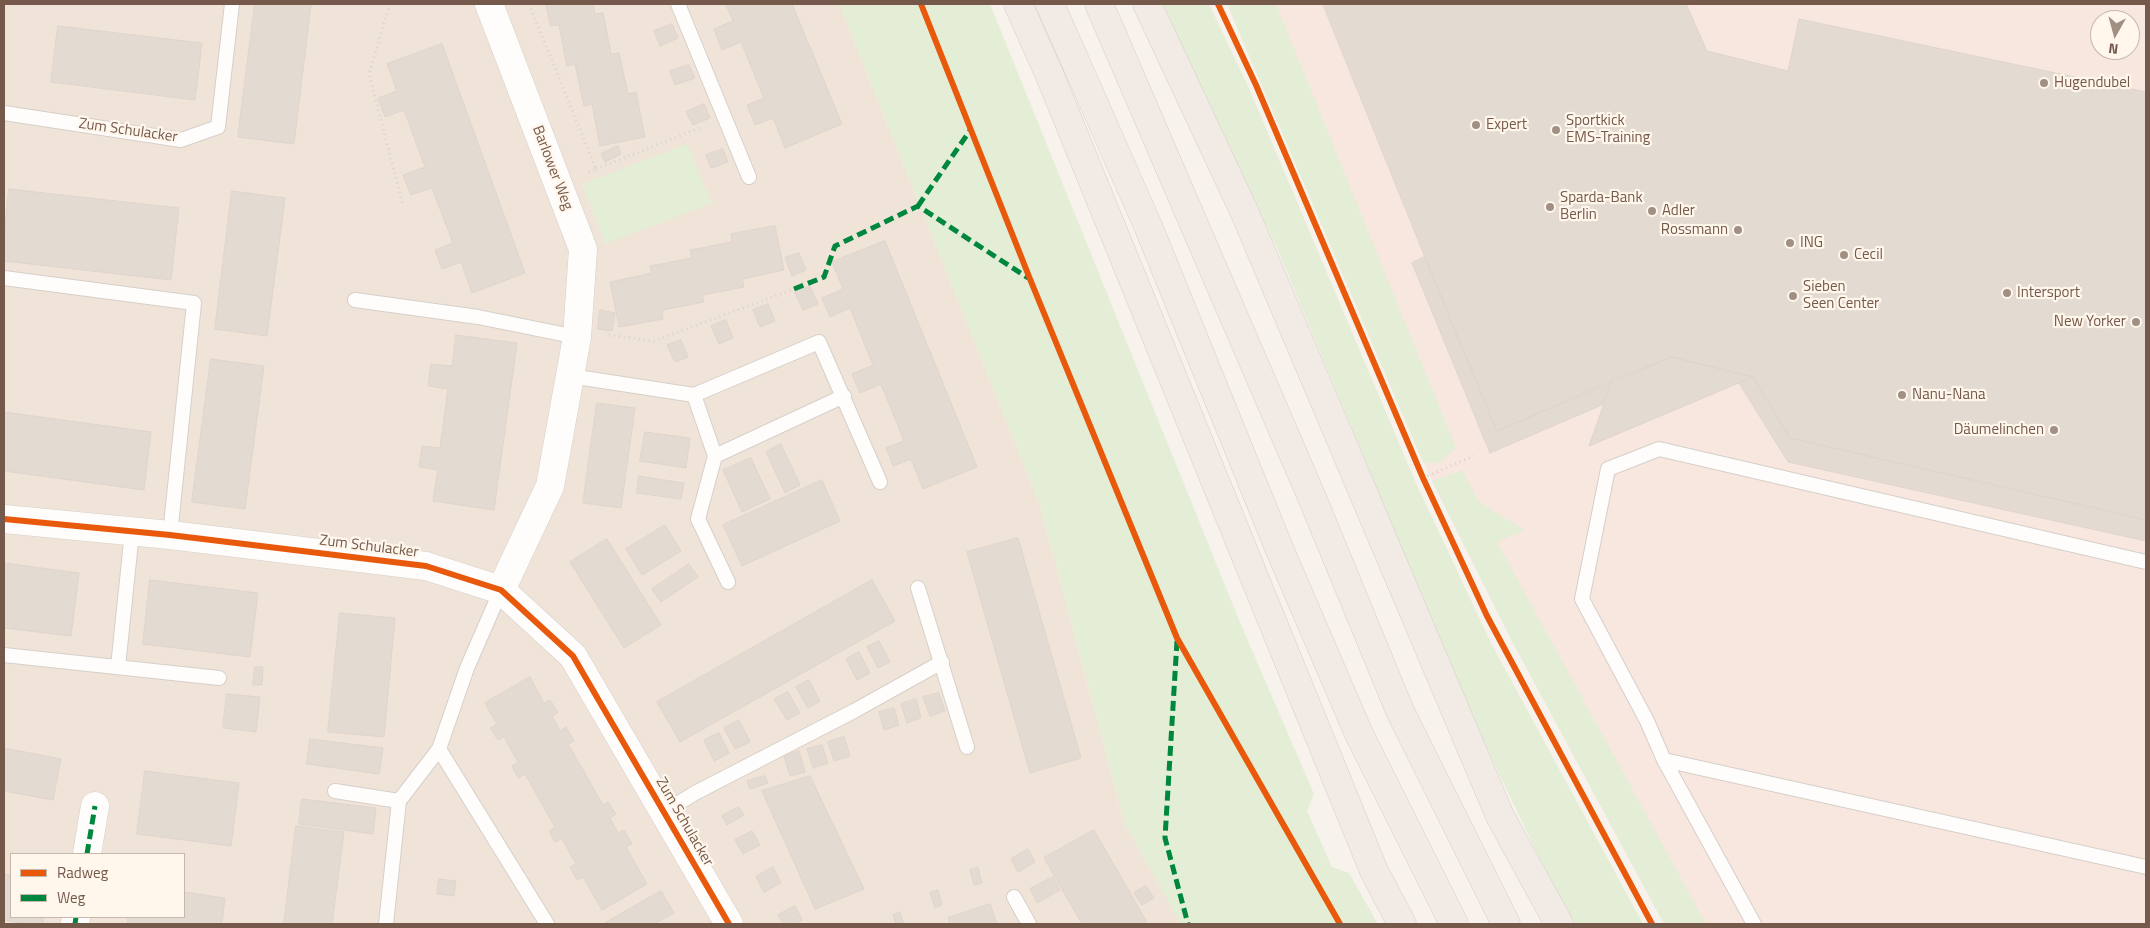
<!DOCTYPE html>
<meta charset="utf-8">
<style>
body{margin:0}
#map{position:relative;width:2150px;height:928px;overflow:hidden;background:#f7f2eb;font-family:"Titillium Web",sans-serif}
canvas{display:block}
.frame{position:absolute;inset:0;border:5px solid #75594b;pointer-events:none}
.legend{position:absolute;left:10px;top:853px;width:175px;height:65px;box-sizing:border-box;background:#fff7ec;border:1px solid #c8b8ac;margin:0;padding:6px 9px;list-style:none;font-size:15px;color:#75594b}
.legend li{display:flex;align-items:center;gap:10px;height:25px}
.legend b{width:25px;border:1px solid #c8b8ac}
.north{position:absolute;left:2090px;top:10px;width:50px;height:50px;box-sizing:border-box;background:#fff7ec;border:1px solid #c8b8ac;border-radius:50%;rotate:187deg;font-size:14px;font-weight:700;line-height:20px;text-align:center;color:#75594b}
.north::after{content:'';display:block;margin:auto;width:18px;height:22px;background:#a28f83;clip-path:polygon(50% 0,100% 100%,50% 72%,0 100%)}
</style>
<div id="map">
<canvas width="2150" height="928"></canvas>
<div class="frame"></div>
<ul class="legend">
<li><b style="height:6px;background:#e8590c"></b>Radweg</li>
<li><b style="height:6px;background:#00873e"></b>Weg</li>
</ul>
<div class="north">N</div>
</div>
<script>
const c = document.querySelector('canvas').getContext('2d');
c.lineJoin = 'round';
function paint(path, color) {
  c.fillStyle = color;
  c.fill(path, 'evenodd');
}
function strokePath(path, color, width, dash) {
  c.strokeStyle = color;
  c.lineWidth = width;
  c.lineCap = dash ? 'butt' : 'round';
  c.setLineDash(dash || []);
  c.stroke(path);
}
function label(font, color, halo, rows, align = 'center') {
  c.font = font + ' "Titillium Web",sans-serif';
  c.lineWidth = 4.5;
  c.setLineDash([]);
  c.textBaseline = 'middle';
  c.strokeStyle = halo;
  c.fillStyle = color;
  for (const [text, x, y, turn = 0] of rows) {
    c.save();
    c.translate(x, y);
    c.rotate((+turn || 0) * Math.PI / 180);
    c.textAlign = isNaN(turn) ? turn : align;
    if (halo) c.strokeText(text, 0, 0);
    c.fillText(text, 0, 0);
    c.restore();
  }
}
const residential = new Path2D(`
 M4 4H839L1040 505 1125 824 1182 924H4ZM11 854H184V917H11Z`);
const commercial = new Path2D(`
 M1227 4H2146V924H1664L1513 643 1423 462ZM2100 20H2130V50H2100Z`);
const green = new Path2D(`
 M839 4H990L1239 620 1314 794 1307 811 1332 867 1349 873 1378 924H1181L1125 824 1040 505Z
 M1159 4H1209L1248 86 1415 481 1491 643 1643 924H1572L1566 913 1473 720 1277 248Z
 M1227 4H1276L1456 448 1439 463 1423 462Z
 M687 144 712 203 605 244 582 184Z
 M1462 470 1479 502 1525 530 1497 542 1706 924H1664L1513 643 1432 481Z`);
const building = new Path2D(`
 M255 4H311L294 144 238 137Z
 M546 4H593L595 14 603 13 611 54 619 53 628 94 636 92 645 137 600 146 592 104 584 106 575 64 567 66 559 25 551 26Z
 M726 4H792L842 124 785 148 773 118 755 125 747 105 764 98 741 42 722 50 714 29 733 21Z
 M1323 4H1686L1707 51 1788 71 1799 19 2146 92V520L1790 438 1753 377 1672 357 1497 431 1456 334Z
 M672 24 678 38 660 46 654 31Z
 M58 26 202 43 195 100 51 82Z
 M442 44 525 273 472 293 461 262 442 269 435 250 453 243 432 188 411 195 403 175 425 167 404 110 385 117 378 98 397 91 387 64Z
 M689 65 695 78 675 85 670 71Z
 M704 104 710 118 693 125 686 112Z
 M618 146 621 154 605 162 601 154Z
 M723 149 728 162 711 168 706 155Z
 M9 189 179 208 171 280 4 261V236Z
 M232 191 285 198 267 336 215 329Z
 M775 226 784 270 742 279 744 287 702 295 704 302 662 310 663 319 619 327 610 282 652 273 650 266 692 258 690 250 732 242 731 234Z
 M885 241 977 467 923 489 911 459 893 466 886 448 904 441 881 384 860 393 852 374 873 365 850 308 830 317 822 298 843 289 832 262Z
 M799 253 806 270 792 276 785 258Z
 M1425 257 1497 431 1612 381 1602 405 1490 453 1412 263Z
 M810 286 818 304 803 310 795 293Z
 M768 304 775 321 760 327 753 310Z
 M600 310 615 313 612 331 598 329Z
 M726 320 733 338 719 344 711 326Z
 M456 335 517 343 494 510 433 501 438 470 419 467 422 446 440 448 448 389 428 386 431 364 452 366Z
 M681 340 688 357 675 362 667 345Z
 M1672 357 1753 377 1589 446 1612 381Z
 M211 359 264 366 245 509 192 502Z
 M1753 377 1790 438 2146 520V541L1788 462 1739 383Z
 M597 403 635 408 621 508 583 503Z
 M4 412 151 432 144 490 4 471Z
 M645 432 690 438 686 468 640 461Z
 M781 444 800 485 785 493 766 452Z
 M751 458 770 499 742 512 723 470Z
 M639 476 684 483 681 499 637 493Z
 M822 480 840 521 742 566 723 525Z
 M665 525 681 551 642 575 626 549Z
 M1018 538 1081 758 1030 773 967 552Z
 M607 539 661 625 624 648 570 562Z
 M4 563 79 573 71 636 4 628Z
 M689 564 698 577 661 602 652 589Z
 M150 580 258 593 250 657 143 644Z
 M872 580 895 621 680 742 657 702Z
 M340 613 395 618 384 737 328 732Z
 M879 641 890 662 878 668 867 647Z
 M859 652 870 673 857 680 846 659Z
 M255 667H263L262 685H253Z
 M530 677 544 703 550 700 558 712 552 716 560 731 566 727 574 741 568 744 603 805 608 802 616 814 610 818 618 833 624 830 632 844 626 847 647 884 602 910 583 877 577 880 570 867 576 864 562 839 555 842 549 831 555 827 525 774 518 778 512 766 518 762 504 737 498 740 490 728 497 724 485 703Z
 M809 680 820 701 808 708 796 687Z
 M788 692 800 713 787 720 774 699Z
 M939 693 945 711 930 716 923 697Z
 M227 694 260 697 256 732 223 728Z
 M916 699 921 718 907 723 901 704Z
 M894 708 899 725 884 730 879 712Z
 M739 720 750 742 735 749 724 728Z
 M719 733 729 753 714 761 704 740Z
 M844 737 850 756 834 761 828 742Z
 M310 739 383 748 379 774 307 764Z
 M822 745 828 763 813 768 807 749Z
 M4 748 61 759 53 800 4 791Z
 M799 751 805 772 790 776 784 756Z
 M145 771 239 783 231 846 137 834Z
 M765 776 768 783 750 789 747 781Z
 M810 776 864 889 815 909 762 791Z
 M302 799 376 808 373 834 299 824Z
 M739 807 744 815 727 825 722 816Z
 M296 826 344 832 332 924H284Z
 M1094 830 1148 924H1082L1044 858Z
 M752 831 760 845 743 854 735 840Z
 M1028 849 1035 862 1018 872 1011 859Z
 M773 867 781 883 764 892 756 877Z
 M978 868 982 883 974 885 970 870Z
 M4 874 11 876V917H44L43 924H28L4 920Z
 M1053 877 1060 890 1037 903 1030 889Z
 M439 879 456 881 454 896 437 894Z
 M1146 886 1154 898 1142 905 1134 893Z
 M938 890 942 905 935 908 930 893Z
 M661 891 674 913 654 924H603Z
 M184 892 225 898 222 924H127L128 917H184Z
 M990 904 997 924H950L948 918Z
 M795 906 802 920 794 924H783L778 915Z
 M900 912 904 924H896L893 915Z`);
const path = new Path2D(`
 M390 4 369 74 403 205
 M529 4 596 169 586 174
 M596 169 702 127
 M609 335 654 341 794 289
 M1423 478 1474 456`);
const service = new Path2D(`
 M678 4 749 177
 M4 113 181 140 218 127 232 4
 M4 278 194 303 170 535
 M355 300 478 317 577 337
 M570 376 694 395 819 342 880 482
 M694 395 715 456 698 519 728 582
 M715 456 844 396
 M918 588 967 747
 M501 590 467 668 439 749 547 924
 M4 655 219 678
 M118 667 132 532
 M1664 760 2146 867
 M335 791 399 801
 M664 812 695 793 854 711 942 662
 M1014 897 1029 924
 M386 924 399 801 439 749
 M1754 924 1664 760 1647 721 1582 599 1608 469 1659 449 2146 562`);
const minor = new Path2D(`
 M489 4 583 249 577 337 550 486 501 590
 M4 519 170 535 426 566 501 590 573 656 729 924
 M87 854 95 806
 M75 924 76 917`);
const trunk = new Path2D(`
 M1018 4 1050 76 1374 871 1402 924
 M1050 4 1148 226 1279 548 1359 734 1454 924
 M1099 4 1313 500 1400 711 1506 924
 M1147 4 1244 211 1500 816 1559 924`);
const quiet = new Path2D(`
 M918 206 971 129
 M794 289 824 277 835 246 918 206 1028 278
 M1177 641 1165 838 1188 924
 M87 854 95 806
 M75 924 76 917`);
const cycleway = new Path2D(`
 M921 4 1030 279 1177 638 1340 924
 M1218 4 1256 85 1423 478 1487 616 1652 924
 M4 519 170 535 426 566 501 590 573 656 729 924`);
const markers = [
 [2044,83,5,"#a28f83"],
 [1476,125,5,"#a28f83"],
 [1556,130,5,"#a28f83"],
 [1550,207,5,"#a28f83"],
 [1652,211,5,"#a28f83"],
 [1738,230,5,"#a28f83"],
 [1790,243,5,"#a28f83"],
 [1844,255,5,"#a28f83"],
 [2007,293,5,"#a28f83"],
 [1793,296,5,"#a28f83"],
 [2136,322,5,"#a28f83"],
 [1902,395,5,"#a28f83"],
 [2054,430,5,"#a28f83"]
];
const poiNames = [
 ["Hugendubel",2054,83],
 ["Sportkick",1566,121],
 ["EMS-Training",1566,138],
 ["Expert",1486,125],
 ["Sparda-Bank",1560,198],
 ["Berlin",1560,215],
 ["Adler",1662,211],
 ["Rossmann",1728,230,"right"],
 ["ING",1800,243],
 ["Cecil",1854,255],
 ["Sieben",1803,287],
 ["Seen Center",1803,304],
 ["Intersport",2017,293],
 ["New Yorker",2126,322,"right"],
 ["Nanu-Nana",1912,395],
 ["Däumelinchen",2044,430,"right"]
];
const streetNames = [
 ["Zum Schulacker",128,131,8],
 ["Barlower Weg",552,168,69],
 ["Zum Schulacker",369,547,7],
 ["Zum Schulacker",684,822,60]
];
paint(residential, '#f0e4d8');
paint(commercial, '#f7e7de');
paint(green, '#e4eed6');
paint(building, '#e3dad2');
strokePath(building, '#e0d5cd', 1);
strokePath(service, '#d6cfc9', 16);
strokePath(minor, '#d6cfc9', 29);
strokePath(trunk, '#d8cfca', 29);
strokePath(path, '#dad2ce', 3, [1, 4]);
strokePath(service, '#fefdfc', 14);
strokePath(minor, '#fefdfc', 28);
strokePath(trunk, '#f2eae5', 28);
strokePath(quiet, '#00873e', 5, [10, 5]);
strokePath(cycleway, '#e8590c', 6);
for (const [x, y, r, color] of markers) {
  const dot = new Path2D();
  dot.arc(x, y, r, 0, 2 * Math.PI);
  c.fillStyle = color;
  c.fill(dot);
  strokePath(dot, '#fff7ec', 2);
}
label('15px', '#75594b', '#fff7ec', poiNames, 'left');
label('15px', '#75594b', '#fff7ec', streetNames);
</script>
